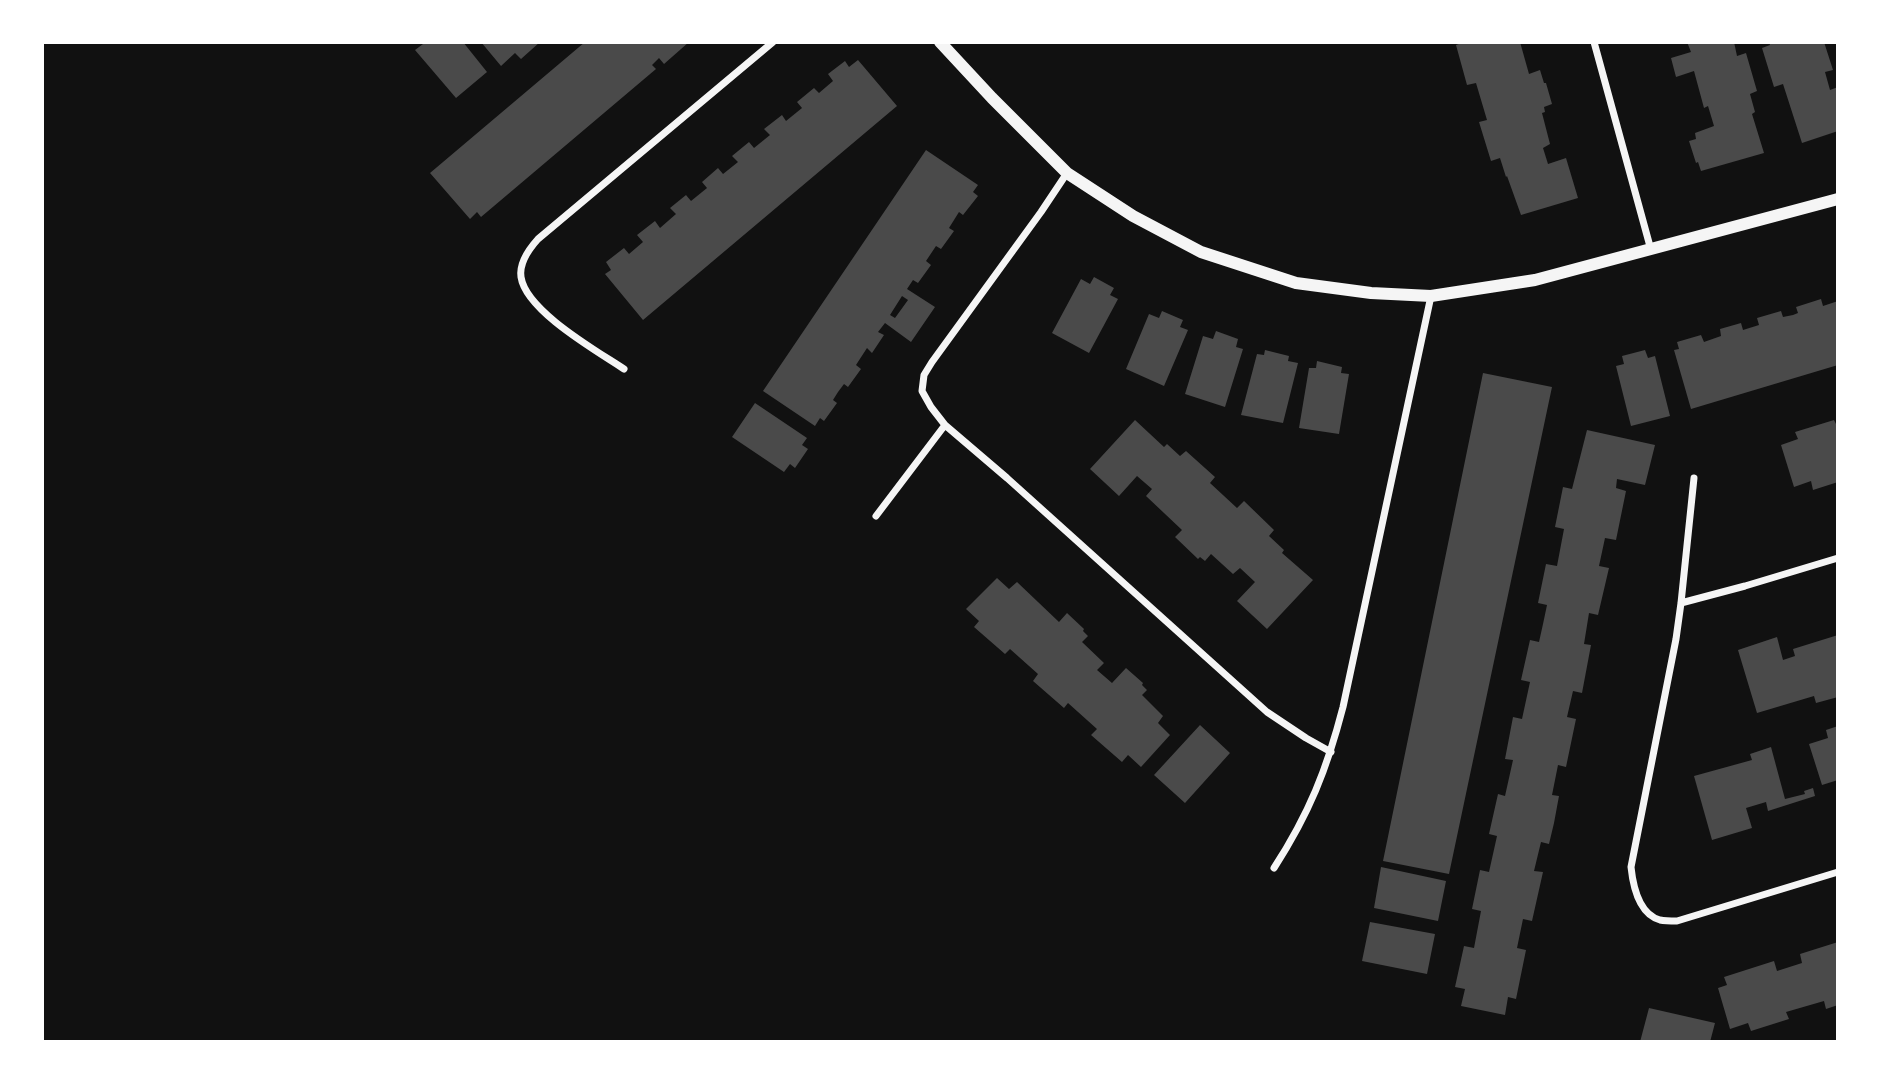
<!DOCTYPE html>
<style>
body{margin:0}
#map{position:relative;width:1880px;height:1084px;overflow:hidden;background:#111;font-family:"Space Grotesk",sans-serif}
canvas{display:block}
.frame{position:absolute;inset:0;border:44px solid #fff;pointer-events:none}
</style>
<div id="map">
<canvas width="1880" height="1084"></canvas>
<div class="frame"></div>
</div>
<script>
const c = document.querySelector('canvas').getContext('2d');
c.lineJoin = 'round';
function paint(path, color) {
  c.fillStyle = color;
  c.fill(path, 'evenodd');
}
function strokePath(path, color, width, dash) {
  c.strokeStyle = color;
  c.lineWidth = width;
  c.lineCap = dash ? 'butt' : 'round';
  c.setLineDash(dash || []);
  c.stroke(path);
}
const building = new Path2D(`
 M421 42H463L487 72 456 98 415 50 423 44Z
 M481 42H540L521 59 515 53 501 66Z
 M585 42H689L664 64 659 58 652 65 656 69 481 217 477 212 470 219 430 173Z
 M1464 42H1520L1529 74 1540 70 1544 83H1546L1552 104 1544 107 1545 112 1542 113 1550 144 1543 148 1548 164 1566 158 1578 198 1521 215 1507 176 1506 177 1500 158 1491 161 1479 122 1487 120 1476 83 1467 85 1456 45Z
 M1687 42H1734L1737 56 1746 53 1757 91 1750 94 1755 112 1752 114 1764 153 1701 171 1698 162 1696 163 1689 141 1696 139 1695 133 1714 126 1708 106 1704 108 1694 71 1676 77 1671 58 1691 52Z
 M1769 42H1824L1833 70 1825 72 1830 90 1838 87V131L1802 143 1783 84 1774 87 1762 48 1770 45Z
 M858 60 897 106 643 320 605 274 611 270 606 262 624 248 629 254 643 242 637 235 655 221 660 228 676 214 670 208 686 195 691 201 707 188 702 182 718 168 723 174 738 162 732 156 749 142 754 148 770 135 764 129 782 115 786 121 802 108 797 102 814 88 819 93 833 81 828 74 845 61 849 67Z
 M926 150 978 185 973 192 978 196 963 215 959 212 949 228 954 231 941 249 936 246 926 261 931 265 918 283 913 280 907 289 935 307 911 342 885 323 878 332 884 335 872 353 867 348 856 365 861 369 848 387 844 384 838 392 833 400 837 403 824 421 820 418 815 426 763 391ZM902 296 908 300 895 318 890 315Z
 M1094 277 1114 288 1110 295 1118 299 1089 353 1052 333 1081 279 1090 284Z
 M1821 299 1823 306 1838 301V365L1691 409 1674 350 1679 349 1677 342 1701 335 1704 342 1721 336 1720 329 1741 323 1743 330 1759 325 1757 318 1781 311 1783 317 1793 315 1798 313 1796 307Z
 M1162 311 1183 320 1180 327 1188 330 1164 386 1126 369 1149 314 1159 318Z
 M1216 331 1238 339 1236 347 1243 349 1225 407 1185 394 1203 336 1213 339Z
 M1265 350 1289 356 1288 361 1298 363 1283 423 1241 415 1257 354 1264 355Z
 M1645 350 1648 358 1655 356 1670 416 1631 426 1616 366 1624 364 1622 356Z
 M1317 361 1342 367 1341 373 1349 374 1339 434 1299 428 1309 368H1316Z
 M1483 373 1552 387 1449 874 1383 861Z
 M755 403 807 438 802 445 808 449 795 468 790 464 784 472 732 437Z
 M1135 420 1164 447 1167 444 1180 456 1186 451 1215 477 1210 483 1237 508 1244 501 1274 530 1269 536 1284 550 1282 553 1313 580 1267 629 1237 601 1255 582 1240 568 1233 574 1211 554 1205 561 1200 557 1198 559 1175 537 1182 530 1146 496 1152 489 1137 476 1119 496 1090 469Z
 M1834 420 1838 428V482L1813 490 1811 481 1794 487 1781 445 1798 439 1795 432Z
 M1587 430 1655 445 1645 485 1617 479 1616 488 1626 491 1616 540 1605 538 1599 566 1609 568 1598 615 1589 613 1584 644 1591 645 1582 693 1573 691 1567 717 1576 719 1566 767 1558 765 1552 795 1559 796 1554 823 1549 844 1541 842 1534 871 1543 872 1532 921 1523 919 1517 948 1526 950 1516 999 1508 997 1505 1015 1461 1006 1465 989 1455 987 1464 946 1474 948 1481 911 1472 909 1480 870 1489 872 1497 836 1489 834 1498 794 1505 796 1513 760 1505 759 1513 717 1522 719 1530 682 1521 680 1530 640 1539 642 1543 624 1547 605 1538 603 1546 564 1557 566 1564 529 1555 527 1563 487 1572 489Z
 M997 578 1009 589 1017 582 1059 622 1067 613 1084 629 1083 631 1088 636 1082 642 1104 663 1097 670 1112 683 1126 668 1143 683 1142 685 1147 690 1142 695 1163 716 1158 723 1170 735 1141 767 1128 755 1122 762 1091 735 1097 729 1068 703 1064 708 1033 681 1038 674 1010 649 1005 654 974 627 979 621 966 609Z
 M1838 635V697L1816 703 1814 696 1757 713 1738 650 1777 637 1783 660 1795 656 1793 649Z
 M1200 725 1230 753 1185 803 1154 775Z
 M1838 726V780L1822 785 1809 744 1828 738 1826 730Z
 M1771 747 1785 799 1805 794 1804 791 1813 788 1815 796 1768 811 1766 802 1746 808 1752 828 1712 840 1694 776 1752 760 1750 754Z
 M1381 867 1446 881 1438 921 1374 908Z
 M1370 922 1435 934 1427 974 1362 961Z
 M1838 942V1005L1826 1009 1824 1001 1786 1012 1789 1019 1751 1031 1748 1023 1730 1029 1718 988 1727 985 1724 977 1774 961 1777 971 1802 963 1800 954Z
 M1649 1008 1715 1023 1710 1042H1640Z`);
const minor = new Path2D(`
 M1594 42 1651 250
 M1067 173 1041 212 932 362 924 375 922 391 931 407 945 425 1007 478 1267 712 1306 738 1331 752
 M624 369C597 351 526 311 521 277 519 263 529 249 538 239L773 42
 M1694 478 1681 603 1676 639 1631 867C1633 886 1639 914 1660 920 1665 921 1672 921 1677 921L1838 872
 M876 516 945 425
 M1681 603 1745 586 1838 558
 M1274 868C1309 814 1327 769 1343 707L1431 296`);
const tertiary = new Path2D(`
 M940 42 992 98 1067 173 1133 216 1201 252 1296 283 1371 293 1431 296 1535 280 1838 199`);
paint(building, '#4a4a4a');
strokePath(minor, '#f5f5f5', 7);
strokePath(tertiary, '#f5f5f5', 12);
</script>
